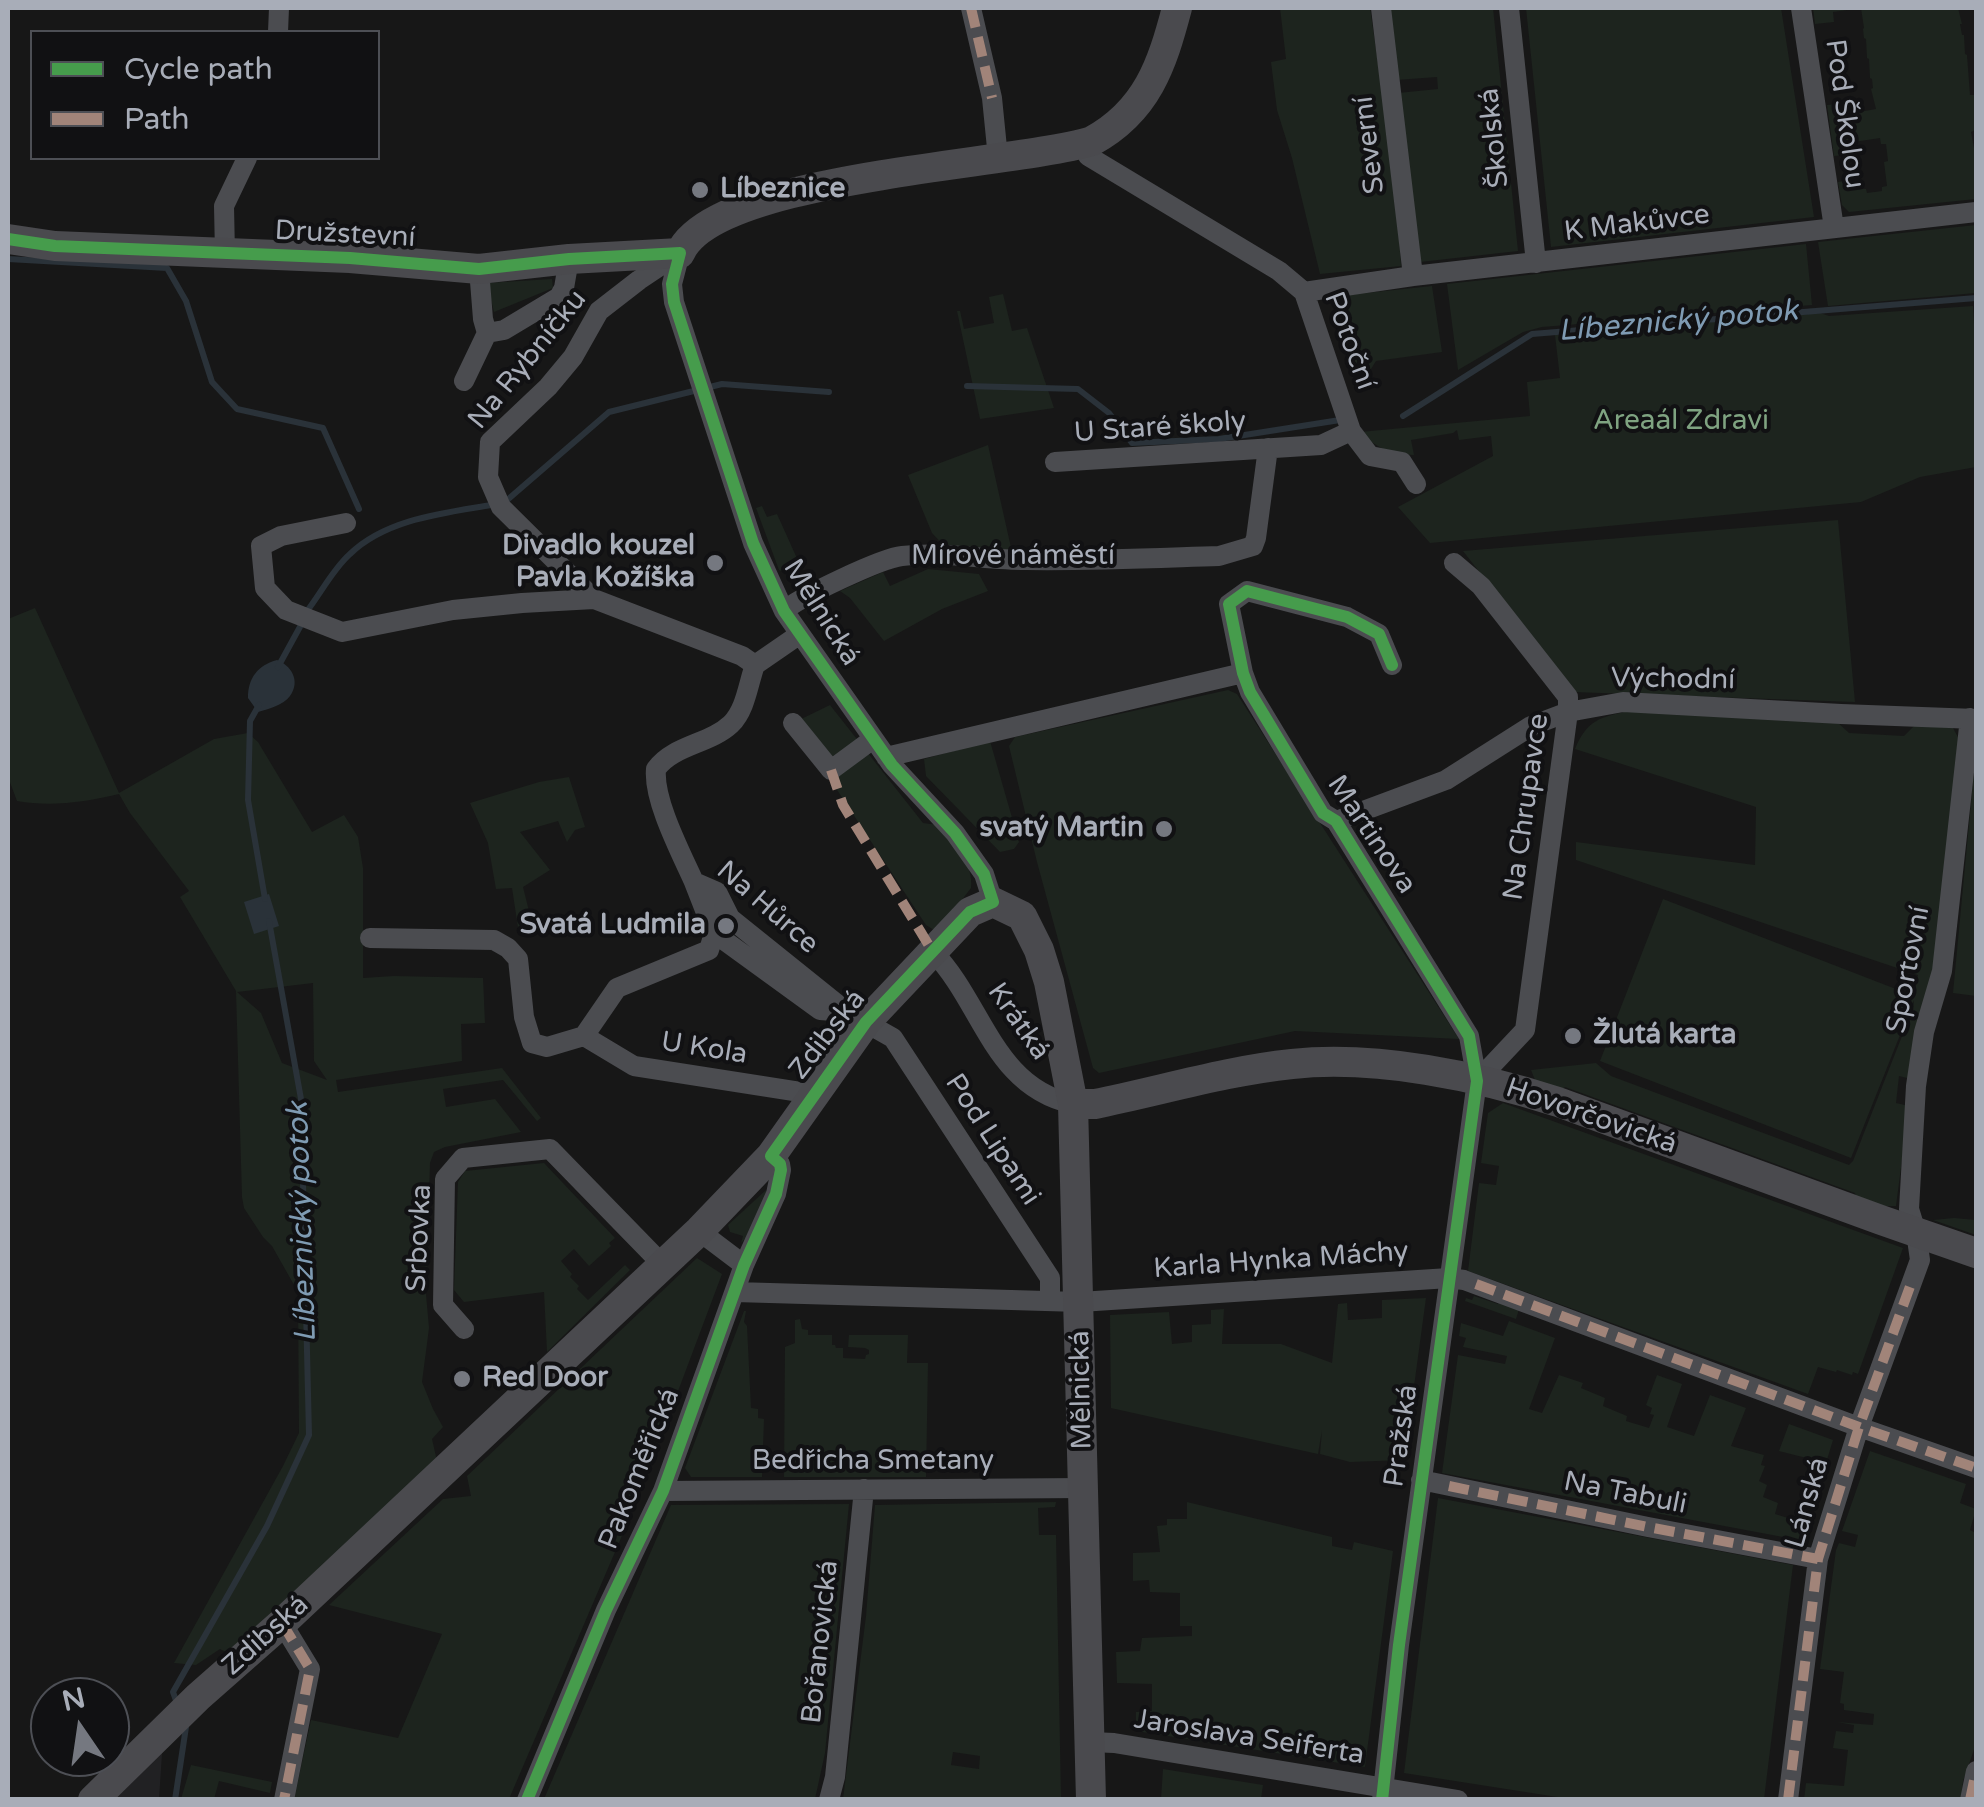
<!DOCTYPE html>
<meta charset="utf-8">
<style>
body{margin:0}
#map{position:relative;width:1984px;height:1807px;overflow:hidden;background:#171717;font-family:"Varela Round",sans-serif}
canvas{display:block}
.frame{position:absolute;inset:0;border:10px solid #a8adb8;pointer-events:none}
.legend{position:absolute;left:30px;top:30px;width:350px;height:130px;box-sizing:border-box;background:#111113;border:2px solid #4d4f55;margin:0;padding:12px 18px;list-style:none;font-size:30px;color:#a8adb8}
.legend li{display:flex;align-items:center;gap:20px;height:50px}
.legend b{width:50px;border:2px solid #4d4f55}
.north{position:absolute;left:30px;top:1677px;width:100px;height:100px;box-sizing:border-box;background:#111113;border:2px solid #4d4f55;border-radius:50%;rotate:347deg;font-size:28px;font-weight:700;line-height:40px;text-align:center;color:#a8adb8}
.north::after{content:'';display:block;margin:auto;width:35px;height:45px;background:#757880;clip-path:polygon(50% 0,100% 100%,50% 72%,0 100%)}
</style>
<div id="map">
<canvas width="1984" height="1807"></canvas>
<div class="frame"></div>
<ul class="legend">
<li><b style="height:12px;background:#469c4c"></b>Cycle path</li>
<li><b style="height:12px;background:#a18479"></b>Path</li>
</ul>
<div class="north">N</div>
</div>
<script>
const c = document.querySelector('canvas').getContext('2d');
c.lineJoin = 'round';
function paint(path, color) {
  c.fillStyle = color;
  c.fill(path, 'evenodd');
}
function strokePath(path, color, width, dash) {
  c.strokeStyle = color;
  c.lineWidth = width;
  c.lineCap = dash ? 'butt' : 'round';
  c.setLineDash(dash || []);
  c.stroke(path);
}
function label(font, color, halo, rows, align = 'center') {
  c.font = font + ' "Varela Round",sans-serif';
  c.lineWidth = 8;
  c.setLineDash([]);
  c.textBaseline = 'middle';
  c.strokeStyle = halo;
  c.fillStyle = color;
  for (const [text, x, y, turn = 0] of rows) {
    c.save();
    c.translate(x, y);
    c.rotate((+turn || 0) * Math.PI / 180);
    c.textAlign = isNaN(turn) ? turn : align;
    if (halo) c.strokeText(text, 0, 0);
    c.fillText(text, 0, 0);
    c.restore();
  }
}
const built = new Path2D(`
 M163 1739 159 1799H100Z`);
const green = new Path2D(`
 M1280 8H1370L1395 182 1401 266 1320 274 1292 158 1277 110 1271 62 1286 59Z
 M1387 8H1493L1518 251 1420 262 1398 93 1438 89 1437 77 1396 80Z
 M1526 8H1781L1814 217 1551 247Z
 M1813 8H1958L1962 24H1960L1962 35H1964L1965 54 1967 55 1970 95H1976V124H1974L1975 130 1971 132 1974 148H1976V199L1849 212 1842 205 1838 182 1859 178 1860 189H1866L1867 193 1882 191V187L1887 186 1884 162 1888 161 1886 144H1881L1880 138 1854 142 1855 154 1834 156 1827 105 1846 103 1848 114 1876 109 1871 89 1873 88 1872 79 1870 78 1869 59 1867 58 1866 39 1864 38 1863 29 1864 28 1861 8 1833 12 1834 22 1815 24Z
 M1976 225V293L1828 306 1818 242Z
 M1806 244 1812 305 1542 327 1523 332 1458 370 1447 284Z
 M552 279 553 288 494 312 487 283Z
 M1432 286 1442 352 1376 361 1371 369 1353 370 1347 295Z
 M1003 294 1012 331 1027 328 1054 408 980 419 957 311H960L964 329 994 323 989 297Z
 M1973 306 1976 360V467L1920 477 1861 502 1430 543 1398 507 1493 456 1491 436 1459 440 1457 430 1453 433 1411 440 1414 455 1391 454 1360 435V432L1530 416 1527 382 1560 378 1555 335 1820 313 1829 316Z
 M988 445 1012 552 945 547 932 533 908 475Z
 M762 506 767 517 777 514 800 565 786 573 779 570 756 508Z
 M1838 520 1855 702 1573 692 1463 551Z
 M928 569 979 574 988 591 942 609 884 641 850 598 840 591 883 572 890 586Z
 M35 608 119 793 214 739 248 733 258 742 312 832 344 815 358 837 363 868V978L394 976 483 978 485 1023 461 1024 462 1061 336 1080 338 1092 502 1068 541 1118 537 1121 503 1080 443 1089 446 1107 495 1099 521 1132 445 1147 434 1152 430 1163 426 1294 429 1328 422 1382 433 1409 443 1427 432 1439 437 1461 230 1654 220 1649 196 1665 174 1663 283 1466 299 1433 298 1292 272 1246 263 1237 244 1208 242 1197 236 991 180 897 189 891 130 813 119 794C86 802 51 807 17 801L8 777V619ZM313 983 314 1061 327 1080 282 1063 261 1013 237 992Z
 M1228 690 1237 694 1459 1039 1295 1031 1099 1073 1093 1068 1037 862 1009 746 1015 737Z
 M830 705 923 823 938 825C954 843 974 864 971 888L937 932 926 925 793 723Z
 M1629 711 1835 720 1849 733 1904 736 1915 725 1953 728 1959 739 1937 964 1911 1079 1899 1076 1896 1103 1909 1106 1896 1206H1878L1856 1199 1855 1193 1565 1087 1559 1092 1537 1085 1531 1070 1596 1063 1611 1076 1849 1165 1853 1161 1913 1008 1914 1000 1851 1158 1600 1061 1663 899 1914 996 1918 975 1576 860V842L1755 865 1756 807 1575 749C1587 720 1600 717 1629 711Z
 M990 741 1019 842 1014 849 1000 852 926 776 924 759Z
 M1976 750V996L1953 993Z
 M569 777 585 827 575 830 567 842 558 821 520 832 550 870 523 887 533 927 519 934 512 888 496 889 488 843 470 803 539 782Z
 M1503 1103 1903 1248 1858 1374 1853 1372 1852 1375 1837 1370 1836 1372 1818 1367 1808 1394 1468 1271 1479 1183 1496 1185 1499 1166 1481 1163 1488 1113Z
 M544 1163 615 1238 609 1243 611 1246 589 1266 574 1249 561 1261 572 1274 570 1277 579 1286 577 1289 588 1300 625 1265 630 1270 547 1352 544 1292 464 1302 454 1290 458 1182 465 1171Z
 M766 1190 767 1196 751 1233 741 1243 743 1236 730 1232 728 1225Z
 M1954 1218 1976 1220V1235L1933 1220Z
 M697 1258 722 1274 636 1503 509 1799 294 1800 311 1720 398 1738 442 1634 329 1605 443 1499 471 1496 467 1476Z
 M1474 1296 1498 1304 1500 1297 1520 1306 1516 1319 1465 1301 1466 1298 1472 1300Z
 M1426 1298 1404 1460 1350 1462 1320 1454 1322 1430 1318 1454 1111 1408 1110 1315 1169 1312 1172 1344 1192 1342V1325L1211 1324V1310L1224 1309 1222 1344H1281L1332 1363 1338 1304 1347 1303 1348 1320 1382 1318V1300Z
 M744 1311H746L744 1322 747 1326 751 1408 758 1409V1418L764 1419 762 1477H691L685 1468Z
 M800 1319 802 1329 808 1330V1335H832V1345H835L836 1348H843V1358L865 1359 866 1355 869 1354V1350L865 1348 848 1347 849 1335H908L907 1363H928L926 1477H784L785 1347 795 1343V1320Z
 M1509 1321 1555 1338 1529 1409 1542 1413 1559 1375 1583 1383 1581 1388 1605 1398 1603 1406 1627 1416 1626 1421 1649 1428 1654 1415 1650 1414 1652 1408 1646 1405 1657 1375 1682 1384 1667 1427 1694 1436 1710 1395 1746 1408 1731 1446 1764 1455 1761 1465 1765 1466 1759 1481 1767 1485 1763 1497 1778 1503 1775 1514 1804 1523 1799 1540 1442 1473 1458 1355 1505 1364 1507 1356 1463 1347 1466 1338 1459 1336 1461 1323 1503 1336Z
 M1789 1424 1833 1440 1826 1463 1779 1451Z
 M1870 1451 1966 1484 1960 1503 1976 1509 1970 1530 1976 1533V1744L1963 1781 1961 1799 1804 1800 1806 1783 1844 1786 1848 1750 1833 1748 1836 1731 1853 1733 1854 1725 1837 1722 1873 1725 1874 1714 1844 1710V1704L1840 1703 1844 1672 1820 1669 1836 1550 1839 1543 1855 1547 1858 1535 1842 1531Z
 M1438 1498 1793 1565 1764 1799H1570L1404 1773Z
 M1056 1502 1055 1507 1038 1508 1039 1535H1056L1061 1799H843L866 1616 875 1505ZM953 1752 980 1756 979 1769 951 1765Z
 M1187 1502 1332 1537V1546L1352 1550 1354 1542 1393 1551 1365 1767 1136 1731V1712L1152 1711V1684L1117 1683 1116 1652 1140 1651 1142 1638 1192 1636V1626H1180V1593L1150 1592 1149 1580 1133 1581V1553L1160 1552 1157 1526 1167 1525V1519H1187Z
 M849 1504 825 1753 815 1799H544L671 1505Z
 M191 1765 272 1782 270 1793 219 1781 214 1799H181Z
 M1163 1769 1263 1785 1261 1799H1161Z`);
const water = new Path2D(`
 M277 660C291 665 301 681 290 696 283 705 269 709 258 712L248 698C248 678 258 665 277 660Z
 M269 894 279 926 254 934 244 902Z`);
const stream = new Path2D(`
 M8 259 167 268 186 301 212 382 237 409 323 428 359 509
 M967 386 1078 389 1109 413 1132 443 1219 439 1340 420
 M1403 416 1532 334 1976 298
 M506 501 609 412 722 384 829 392
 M307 611C321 593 333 569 350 554 386 519 444 513 491 505
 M278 667 301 625
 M259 705 250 721 248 800 265 899
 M178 1706 173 1692 267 1526 309 1435 301 1099 269 921
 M175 1800 186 1727`);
const street = new Path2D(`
 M971 8 992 98 998 158
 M1381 8 1413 276
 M1509 8 1536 263
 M1801 8 1834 228
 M278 32 279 8
 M1083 144 1088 156 1279 271 1304 292 1351 431 1370 456 1402 462 1416 484
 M680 253 672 284 674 302 753 543 784 611 892 765 955 833 984 874 993 902
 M225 254 224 206 247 158
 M479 269 483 319 487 333
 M1304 292 1413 276 1976 212
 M464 381 487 333 504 330 559 297 564 288 569 259
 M1055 462 1321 445 1351 431
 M346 523 281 536 261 546 265 588 286 610 342 632 453 610 522 603 594 599 742 656 755 665
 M1454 563 1481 586 1568 697V712L1525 1030 1477 1081
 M594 599 501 507 488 477 490 442 548 387 573 357 599 311 639 280 678 254
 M784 611C799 597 882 558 902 556 943 551 985 560 1026 560 1090 561 1155 558 1219 556L1253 546 1256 538 1268 448
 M755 665C748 684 746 709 731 724 710 744 673 745 656 769 653 800 681 853 694 882L717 892 730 918 847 1012 893 1038 1050 1278V1301
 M755 665 800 634
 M793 723 831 770 873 739
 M886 757 1243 673
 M1336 821 1446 780 1531 726 1568 712 1623 702 1841 714 1976 719
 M714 933 820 1010 847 1012
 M370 938 494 940 508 948 518 959 524 1017 532 1043 547 1047 584 1036
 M933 952C983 1003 993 1087 1073 1104
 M584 1036 634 1066 813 1094
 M584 1036 617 988 709 950 714 933 694 882
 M699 1231 744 1265
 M735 1292 1080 1302 1449 1278 1464 1280 1859 1427 1976 1468
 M464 1329 443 1305 445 1179 463 1158 550 1149 664 1266
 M1421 1480 1648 1527 1818 1559
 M663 1491 1084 1488
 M282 1623 310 1669 284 1800
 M1091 1742 1114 1743 1458 1800
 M527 1800 606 1610 663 1491 744 1265 776 1194 781 1170 780 1164 771 1156
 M829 1800 835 1777 864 1489
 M1382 1800 1399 1645 1477 1081 1469 1036 1336 821 1323 813 1250 692 1243 673 1229 604 1247 591 1347 617 1379 634 1392 665
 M1788 1800 1818 1559 1859 1427 1920 1260 1916 1232 1909 1209 1916 1086 1924 1032 1942 971 1970 718
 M1970 1800 1976 1771`);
const secondary = new Path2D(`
 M8 239 55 246 350 258 479 269 569 259 680 253C715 176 1009 166 1092 141 1147 111 1162 65 1177 8
 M1073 1104H1095C1160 1091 1225 1071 1292 1064 1376 1055 1478 1076 1558 1102L1881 1220 1976 1253
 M93 1800 198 1697 282 1623 699 1231 771 1156 866 1022 970 912 993 902 1022 916 1039 950 1049 982 1073 1104 1091 1800`);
const quiet = new Path2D(`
 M971 8 992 98
 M831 770 843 805 933 952
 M1476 1284 1859 1427 1976 1468
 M1449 1486 1648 1527 1818 1559
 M282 1623 310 1669 284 1800
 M1788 1800 1818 1559 1859 1427 1912 1281
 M1970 1800 1976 1771`);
const cycleway = new Path2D(`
 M8 239 55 246 350 258 479 269 569 259 680 253 672 284 674 302 753 543 784 611 892 765 955 833 984 874 993 902 970 912 866 1022 771 1156 780 1164 781 1170 776 1194 744 1265 663 1491 606 1610 527 1800
 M1382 1800 1399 1645 1477 1081 1469 1036 1336 821 1323 813 1250 692 1243 673 1229 604 1247 591 1347 617 1379 634 1392 665`);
const markers = [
 [700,190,10,"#757880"],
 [715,563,10,"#757880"],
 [1164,829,10,"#757880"],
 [726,926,10,"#757880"],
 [1573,1036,10,"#757880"],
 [462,1379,10,"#757880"]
];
const streetNames = [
 ["Pod Školou",1844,114,82],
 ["Školská",1495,138,-96],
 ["Severní",1370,145,-97],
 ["K Makůvce",1637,224,-7],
 ["Družstevní",345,235,3],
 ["Potoční",1349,341,70],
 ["Na Rybníčku",528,360,-51],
 ["U Staré školy",1160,428,-4],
 ["Mírové náměstí",1013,557],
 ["Mělnická",821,613,58],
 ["Východní",1673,680,1],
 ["Na Chrupavce",1527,807,-82],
 ["Martinova",1371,835,56],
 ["Na Hůrce",767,908,41],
 ["Sportovní",1909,970,-79],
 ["Krátká",1018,1022,55],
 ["Zdibská",828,1035,-52],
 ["U Kola",704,1049,9],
 ["Hovorčovická",1591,1117,19],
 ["Pod Lipami",992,1140,57],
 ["Srbovka",420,1238,-87],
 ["Karla Hynka Máchy",1281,1261,-4],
 ["Mělnická",1082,1390,-91],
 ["Pražská",1402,1436,-82],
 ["Bedřicha Smetany",873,1462],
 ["Pakoměřická",640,1469,-68],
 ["Na Tabuli",1625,1494,11],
 ["Lánská",1808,1503,-74],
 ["Zdibská",266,1636,-42],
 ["Bořanovická",821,1642,-84],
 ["Jaroslava Seiferta",1249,1738,9]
];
const poiNames = [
 ["Líbeznice",720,190],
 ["Divadlo kouzel",695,547,"right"],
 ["Pavla Kožíška",695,579,"right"],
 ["svatý Martin",1144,829,"right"],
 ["Svatá Ludmila",706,926,"right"],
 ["Žlutá karta",1593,1036],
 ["Red Door",482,1379]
];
const parkNames = [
 ["Areaál Zdravi",1681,422]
];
const waterNames = [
 ["Líbeznický potok",1678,322,-5],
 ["Líbeznický potok",303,1222,-92]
];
paint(built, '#212123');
paint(green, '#1d241e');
paint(water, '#2a3239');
strokePath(stream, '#2a3239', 6);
strokePath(street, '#4b4c50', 20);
strokePath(secondary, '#4a4a4e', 30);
strokePath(quiet, '#a18479', 10, [20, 10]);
strokePath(cycleway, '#469c4c', 12);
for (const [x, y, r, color] of markers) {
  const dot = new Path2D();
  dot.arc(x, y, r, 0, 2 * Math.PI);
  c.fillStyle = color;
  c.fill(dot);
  strokePath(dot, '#111113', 4);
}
label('28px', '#a8adb8', '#111113', streetNames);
label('bold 28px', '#a8adb8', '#111113', poiNames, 'left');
label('28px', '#7fa381', '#111113', parkNames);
label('italic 30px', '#7f9bb3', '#111113', waterNames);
</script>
